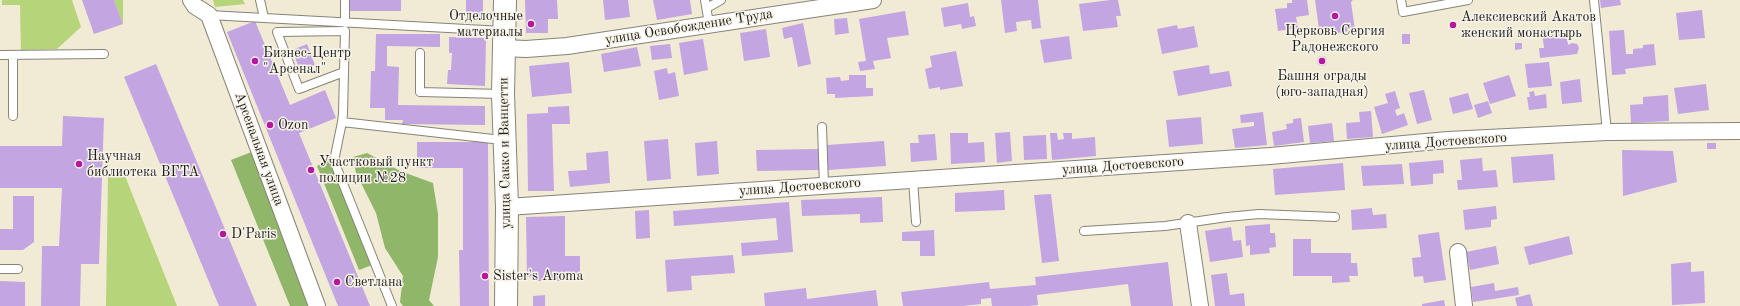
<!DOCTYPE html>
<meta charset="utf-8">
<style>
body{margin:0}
canvas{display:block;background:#f1ead4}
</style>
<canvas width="1740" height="306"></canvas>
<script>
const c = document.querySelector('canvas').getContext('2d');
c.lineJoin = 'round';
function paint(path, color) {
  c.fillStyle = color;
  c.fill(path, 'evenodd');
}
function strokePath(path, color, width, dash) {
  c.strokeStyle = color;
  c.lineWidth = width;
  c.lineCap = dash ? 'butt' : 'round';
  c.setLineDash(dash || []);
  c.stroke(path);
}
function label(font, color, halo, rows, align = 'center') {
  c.font = font + ' "Old Standard TT",serif';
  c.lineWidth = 3;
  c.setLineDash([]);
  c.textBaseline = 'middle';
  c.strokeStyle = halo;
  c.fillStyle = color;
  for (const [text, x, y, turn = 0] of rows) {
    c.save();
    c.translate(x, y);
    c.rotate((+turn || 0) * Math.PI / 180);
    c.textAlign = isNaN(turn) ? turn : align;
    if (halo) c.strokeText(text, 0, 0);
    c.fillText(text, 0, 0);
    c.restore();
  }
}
const green = new Path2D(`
 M2 0H72L81 27 57 49 21 50 20 5H2Z
 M114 0H123V24Z
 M213 0H243L245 4 215 7Z
 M108 176H125L177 306H106Z`);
const forest = new Path2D(`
 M254 151 308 306H290L231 160Z
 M367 153 400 171 433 183 438 214V257L429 300 434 306H403L400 302 403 276 385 248 376 213 356 173 353 157Z
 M329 160 372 265 359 270 317 166Z`);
const building = new Path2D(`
 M82 0H114L123 24 94 34Z
 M348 0H401V11H348Z
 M466 0H483V20H466Z
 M525 0H557L558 19H548V33H526Z
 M603 0H628L630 17 605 20Z
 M653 0H690L692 14 657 20Z
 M1001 0H1038L1041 28 1032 29 1031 20 1016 22 1017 31 1005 33Z
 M1110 0H1118L1121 16H1116L1118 27 1083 31 1079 4Z
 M1292 0H1307L1309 15 1296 17 1298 28 1278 31 1275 9 1287 8V3H1292Z
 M1315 0H1353L1351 2 1355 30 1320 36Z
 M1600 0H1620L1621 5 1601 8Z
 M968 3 970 17 974 16 976 26 962 29 961 24 944 27 941 8Z
 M1702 10 1705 38 1679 40 1676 13Z
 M905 11 909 35 887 38 891 58 873 61 875 69 860 71 858 62 866 61 859 19Z
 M847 18 849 33 835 35 834 19Z
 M255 21 290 105 325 90 336 118 299 133 370 306H338L227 32Z
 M803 23 811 64 798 67 792 37 784 39 782 28Z
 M1177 25 1178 29 1194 26 1198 47 1162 54 1157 29Z
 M766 29 770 57 744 61 740 33Z
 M1566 29 1568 45 1572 43 1577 44 1579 48 1577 54 1540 58 1539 48H1544L1542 32Z
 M1624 30 1626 54H1633V49L1643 48V45L1654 44 1656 65 1625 69 1626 74 1612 75 1609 31Z
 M376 34H440V47L387 46V66L399 67 398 105 485 106V125L402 124 403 120H385V108H370L371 71H375Z
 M1402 34H1410V44H1402Z
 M1069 36 1072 59 1044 63 1040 40Z
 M449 37 486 38 485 86 447 84 448 70H451L452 53H449Z
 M703 39 708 70 684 75 679 43Z
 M1515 43H1522V49L1515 50Z
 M307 44 315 65 300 70 292 50Z
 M670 44 672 58 652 60 650 46Z
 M637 47 641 66 604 72 601 54Z
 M956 51 963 86 940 90V87L929 89 925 69 932 67 930 56Z
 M1317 61a5 5 0 1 1 10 0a5 5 0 1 1-10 0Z
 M569 62 572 93 532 97 529 66Z
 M1549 62 1552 86 1528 88 1525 64Z
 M156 64 257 306H219L124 77Z
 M1209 65 1210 74 1229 71 1232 86 1178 96 1173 71Z
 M667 68 668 74 675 72 679 96 659 100 654 71Z
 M849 75H866V88H873V96L835 98V94H827L826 78 840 77 841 81 849 80Z
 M1509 75 1516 96 1490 104 1483 83Z
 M1580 79 1582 102 1562 104 1560 82Z
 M1706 84 1709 110 1678 114 1674 88Z
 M1424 90 1432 120 1417 124 1409 93Z
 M1395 91 1400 108 1395 110 1397 116 1404 113 1408 125 1382 134 1374 107 1388 103 1385 94Z
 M1534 91 1535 96 1546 94 1547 108 1529 110 1527 97H1530L1529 92Z
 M1468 93 1473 109 1453 114 1449 98Z
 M1668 95 1669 121 1631 123 1630 105 1643 104V97Z
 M1488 101 1492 113 1478 118 1474 105Z
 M569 106 570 124H552L554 191H528L527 114 548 113V107Z
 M1371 111 1373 137 1347 139 1346 123 1360 122 1359 112Z
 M1263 112 1267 145 1235 148 1232 129 1254 126V122L1241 123 1240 115Z
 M63 116 104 118 99 264H81L80 306H41L42 246H59L62 188H0V146H62Z
 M1201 117 1203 144 1169 147 1166 120Z
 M1301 118 1304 142 1274 146 1272 132 1287 129 1286 124 1293 123V119Z
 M1332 123 1334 141 1310 143 1308 126Z
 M1010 132 1012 161 997 163 995 133Z
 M950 133H968V143L984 142 985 162 951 164Z
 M1050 133H1057L1058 140 1064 139 1063 133H1072V139L1095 137 1096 156 1052 160Z
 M935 134 937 160 911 162 910 143H919L918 135Z
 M1046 135 1047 159 1024 160 1023 136Z
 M668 139 671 179 647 181 644 141Z
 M717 141 719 174 697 176 695 143Z
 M884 141 886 166 828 170 827 145Z
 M417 142H488L489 306H460L459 250H463V168H417Z
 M1707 143H1716V149H1707Z
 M819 149V170L757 171 756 150Z
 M1622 150 1673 151 1677 182 1623 196Z
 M608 151 610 183 570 187 568 171 587 170 586 153Z
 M1553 154 1555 180 1513 183 1511 157Z
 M1482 158 1483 171 1496 170 1498 187 1458 190 1457 180H1462L1460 160Z
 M1443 160 1444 173 1433 174V184L1411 186 1409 163Z
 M1343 163 1345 190 1275 195 1273 169Z
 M1402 164 1404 184 1363 186 1361 166Z
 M1004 190 1005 210 955 212V193Z
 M1051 194 1059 261 1042 263 1034 195Z
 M13 196H34V242L23 250H0V229H13Z
 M882 197 883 222 860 223V214L802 216 801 200Z
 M789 202 793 252 742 256 741 243 778 240 776 218 674 226 673 211Z
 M1496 206 1497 219 1491 220V227L1465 230 1463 210Z
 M1372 208 1373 215 1386 214 1387 228 1352 230 1351 210Z
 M649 210 650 238 636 239 635 211Z
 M565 216V256H580V277H560V281H537V276L527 277 526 217Z
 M1270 224V233H1275L1276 247 1269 248 1270 253 1250 255V245L1246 246 1245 226Z
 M1231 227 1233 241 1241 240 1243 257 1210 262 1205 231Z
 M934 230 935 256H920V241H902V232Z
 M1439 232 1446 280 1424 283 1423 276 1414 277 1412 258 1421 257 1418 235Z
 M1569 236 1573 254 1529 265 1524 247Z
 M1293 239H1311V253H1351V263H1357L1358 276H1349L1350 282 1332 283V276H1293Z
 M1496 246 1499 264 1470 270 1466 252Z
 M733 255 735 273 691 276 692 290 667 292 665 260Z
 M1168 262 1173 306H1131L1128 284 1037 295 1038 305 1027 306H992L991 298 981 299V304L962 306H903L901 292 989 282 990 289 1036 285 1035 277Z
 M1691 262V272L1704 271 1705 303 1672 305 1671 264Z
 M1227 273 1230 295 1244 293 1245 306H1215L1211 275Z
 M0 281 25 282V306H0Z
 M1494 283 1495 291 1518 287 1519 295 1473 302 1471 287Z
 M806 288 807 299 876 290 878 306H765L764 293Z
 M1530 294 1533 306H1517L1515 298Z
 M545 295V306H533V296Z
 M1444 300 1445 306H1422V304Z`);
const lane = new Path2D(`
 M260 0 264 18
 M705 0 709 24
 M1401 0 1403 12 1468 0
 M1594 0 1607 132
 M707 8 721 0
 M209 15 503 31
 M345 23V0
 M420 53V92L503 94
 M0 55 104 54
 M13 55V116
 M342 122 343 114 345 31 277 32 299 89 344 72
 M822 127 824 186
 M913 180 916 222
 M1084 231 1165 226 1227 217 1259 214 1335 217
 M0 269H18
 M392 306 334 161 342 122 493 139H503`);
const street = new Path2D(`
 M191 0 195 6 209 15 317 306
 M503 48 526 49 567 46 873 0
 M507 207 1270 156 1448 140 1607 132 1740 131
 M1188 223 1200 306
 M1458 252 1464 306`);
const secondary = new Path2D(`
 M505 0 503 94 507 207 506 306`);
const markers = [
 [1335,16,4,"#b5179e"],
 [531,24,4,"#b5179e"],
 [1453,25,4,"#b5179e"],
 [255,61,4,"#b5179e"],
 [1322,61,4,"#b5179e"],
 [270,125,4,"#b5179e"],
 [79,164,4,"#b5179e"],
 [311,170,4,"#b5179e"],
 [223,234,4,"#b5179e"],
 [485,276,4,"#b5179e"],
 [337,282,4,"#b5179e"]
];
const poiNames = [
 ["Отделочные",523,16,"right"],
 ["материалы",523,32,"right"],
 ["Алексиевский Акатов",1461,17],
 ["женский монастырь",1461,33],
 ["Церковь Сергия",1335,31,"center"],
 ["Радонежского",1335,47,"center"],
 ["Бизнес-Центр",263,53],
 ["\"Арсенал\"",263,69],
 ["Башня ограды",1322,76,"center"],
 ["(юго-западная)",1322,92,"center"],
 ["Ozon",278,125],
 ["Научная",87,156],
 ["библиотека ВГТА",87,172],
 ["Участковый пункт",319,162],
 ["полиции №28",319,178],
 ["D'Paris",231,234],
 ["Sister's Aroma",493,276],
 ["Светлана",345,282]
];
const streetNames = [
 ["улица Освобождение Труда",689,27,-9],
 ["улица Достоевского",1446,142,-4],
 ["Арсенальная улица",259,149,70],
 ["улица Сакко и Ванцетти",505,153,-91],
 ["улица Достоевского",1123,166,-4],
 ["улица Достоевского",800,187,-4]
];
paint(green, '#b6d47a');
paint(forest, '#90b66a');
paint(building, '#c3a5e2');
strokePath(lane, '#868378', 10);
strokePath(street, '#868378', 18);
strokePath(secondary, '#868378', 24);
strokePath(lane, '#fff', 8);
strokePath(street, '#fff', 16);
strokePath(secondary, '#fff', 22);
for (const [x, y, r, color] of markers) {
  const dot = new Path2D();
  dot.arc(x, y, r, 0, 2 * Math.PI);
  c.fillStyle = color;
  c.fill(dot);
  strokePath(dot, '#f7f3e8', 1.5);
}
label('14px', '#1c1c1c', '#f7f3e8', poiNames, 'left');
label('14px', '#1c1c1c', '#f7f3e8', streetNames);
</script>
